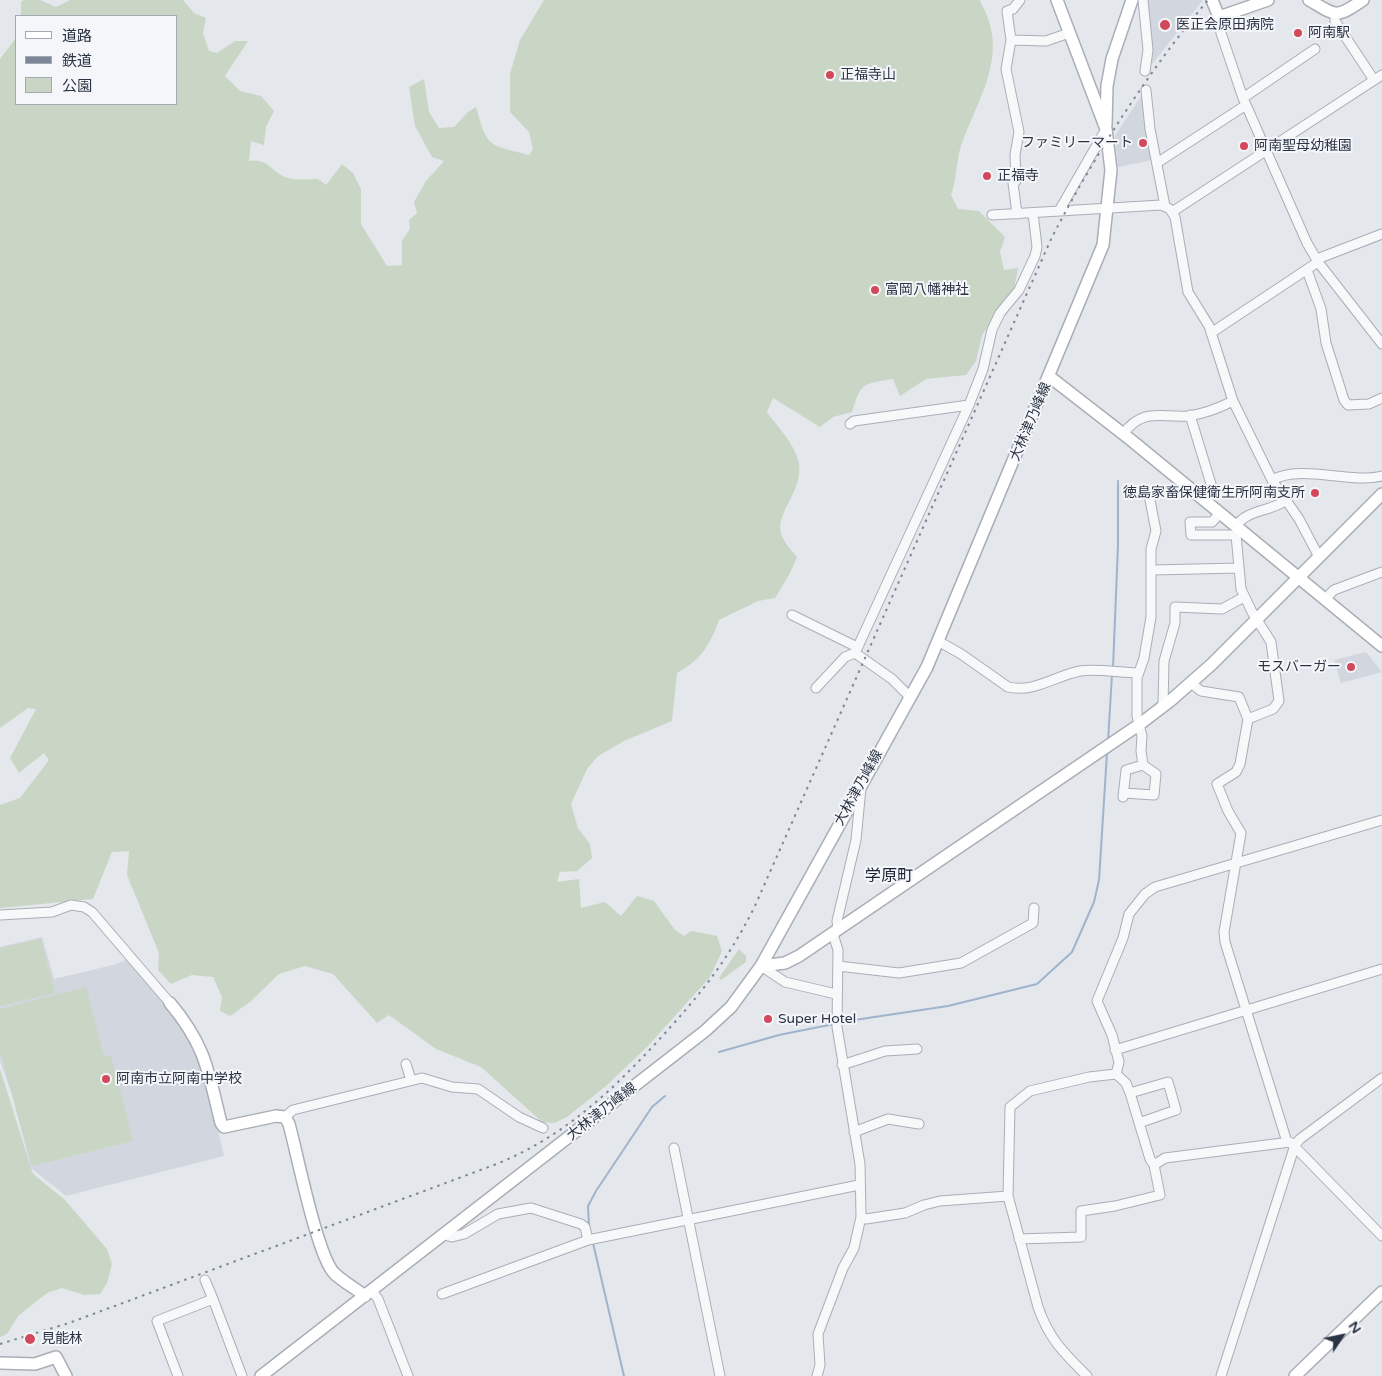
<!DOCTYPE html>
<meta charset="utf-8">
<style>
body{margin:0}
#map{position:relative;width:1382px;height:1376px;overflow:hidden;background:#e4e7ec;font-family:"Varela Round","Noto Sans JP",sans-serif}
canvas{display:block}
.legend{position:absolute;left:15px;top:15px;width:162px;height:90px;box-sizing:border-box;background:#f4f6f9;border:1px solid #a4a8b1;margin:0;padding:6px 9px;list-style:none;font-size:15px;color:#2b3445}
.legend li{display:flex;align-items:center;gap:10px;height:25px}
.legend b{width:25px;border:1px solid #a4a8b1}
.north{position:absolute;left:1317px;top:1311px;width:50px;height:50px;-webkit-text-stroke:4px #f4f6f9;paint-order:stroke;rotate:56deg;font-size:14px;font-weight:700;line-height:20px;text-align:center;color:#2b3445}
.north::after{content:'';display:block;margin:auto;width:18px;height:22px;background:#2b3445;clip-path:polygon(50% 0,100% 100%,50% 72%,0 100%)}
</style>
<div id="map">
<canvas width="1382" height="1376"></canvas>
<ul class="legend">
<li><b style="height:6px;background:#fff"></b>道路</li>
<li><b style="height:6px;background:#7d8696"></b>鉄道</li>
<li><b style="height:14px;background:#c9d6c5"></b>公園</li>
</ul>
<div class="north">N</div>
</div>
<script>
const c = document.querySelector('canvas').getContext('2d');
c.lineJoin = 'round';
function paint(path, color) {
  c.fillStyle = color;
  c.fill(path, 'evenodd');
}
function strokePath(path, color, width, dash) {
  c.strokeStyle = color;
  c.lineWidth = width;
  c.lineCap = dash ? 'butt' : 'round';
  c.setLineDash(dash || []);
  c.stroke(path);
}
function label(font, color, halo, rows, align = 'center') {
  c.font = font + ' "Varela Round","Noto Sans JP",sans-serif';
  c.lineWidth = 4;
  c.setLineDash([]);
  c.textBaseline = 'middle';
  c.strokeStyle = halo;
  c.fillStyle = color;
  for (const [text, x, y, turn = 0] of rows) {
    c.save();
    c.translate(x, y);
    c.rotate((+turn || 0) * Math.PI / 180);
    c.textAlign = isNaN(turn) ? turn : align;
    if (halo) c.strokeText(text, 0, 0);
    c.fillText(text, 0, 0);
    c.restore();
  }
}
const built = new Path2D(`
 M1146 0H1203L1152 64V51Z
 M1143 93 1153 160 1118 167 1115 136Z
 M1366 652 1382 672 1341 683 1334 660Z
 M42 937 54 979 117 964 127 959 163 1001 186 1030 202 1064 224 1156 66 1196 31 1168 12 1095 0 1061V947Z`);
const green = new Path2D(`
 M24 0H40L56 7 70 0H183L194 13 206 18 203 33 209 51 217 53 235 41H248L225 76 240 91 261 96 274 111 266 127 264 145 251 141 249 161C270 159 269 170 285 177 296 181 307 179 318 179L326 185 342 164 353 173 361 189V224L387 266 402 265V241L410 229 409 220 417 213 414 202 426 181 444 161 432 157 415 126 409 87 424 79 429 112 439 128 454 127 468 112 476 107C488 149 488 144 529 155L533 149 529 132 510 112V74L520 40 544 0H980C983 8 988 16 990 25 1002 66 974 108 961 146 956 161 957 179 951 195L958 209 979 211 1005 237 1000 252 1004 270 1018 268 1014 289 982 335 976 361 966 375 926 379 900 396 893 379C864 384 861 381 852 412L833 417 820 427 773 398 767 412C776 425 790 439 796 454 811 488 770 513 783 538 786 545 792 551 797 557L790 573 775 598 758 601 719 620C710 645 701 660 677 673L672 721 624 741 598 756 587 769 571 804 578 828 590 844 592 858 577 871 560 872 557 882 579 879 581 908 605 902 621 916 637 896 654 901 675 930 684 936 691 931 717 936 722 951 710 977 648 1046 606 1086 567 1117 554 1123 542 1122 481 1067 436 1049 389 1015 377 1023 333 974 305 966 279 974 250 1002 230 1016 220 1011 222 997 213 977 192 975 171 984 158 970 159 953 127 875 129 851 112 852 93 899 0 908V805L20 798 49 760 44 753 19 773 10 758 36 709 28 708 0 728V59L16 38V104H176V16H21V2Z
 M41 939 55 993 0 1006V948Z
 M739 949 746 956V962L721 980 719 978Z
 M86 987 104 1057 111 1055 133 1141 32 1166 0 1051V1009Z
 M0 1069 33 1174 65 1200 107 1249 112 1264 107 1283 100 1294 84 1295 62 1288 47 1293 18 1316 7 1334 0 1337Z`);
const stream = new Path2D(`
 M1113 668 1118 545V481
 M1108 741 1112 675
 M841 1022 948 1006 1037 984 1072 952 1094 902 1099 880 1107 753
 M719 1052 779 1035 834 1024
 M589 1226 588 1206 596 1191 652 1107 665 1096
 M593 1243 624 1376`);
const street = new Path2D(`
 M1143 0 1148 50 1145 71
 M1335 14V21L1374 80
 M1219 17 1221 33 1243 98 1307 243 1318 262 1382 344
 M1011 40 1046 41 1069 33
 M1146 90 1150 129 1165 206
 M1243 98 1315 49
 M1157 163 1246 105
 M1059 211 1106 129
 M1172 212 1382 75
 M1017 214 1013 183 1016 181 1015 155 1019 132 1006 69 1011 40 1007 11 1013 9 1020 0
 M992 215 1161 205 1170 209 1175 217 1188 292 1209 326 1233 401 1272 480 1299 519 1319 557
 M1317 259 1382 234
 M1307 270 1321 309 1326 343 1344 400 1348 405 1369 404 1382 398
 M1211 333 1318 262
 M1190 415 1211 484V489L1202 498
 M850 424 854 421 969 405
 M1123 434C1143 407 1161 418 1188 416 1203 414 1219 408 1233 401
 M1272 480C1302 464 1349 484 1382 476
 M1220 513 1212 522H1190L1191 535H1236L1238 532
 M1236 526C1248 509 1269 512 1285 501
 M1236 535 1241 589 1252 612 1271 642 1279 701 1273 709 1248 719 1240 764 1236 772 1217 784 1228 811 1241 833 1224 932 1225 942 1287 1142
 M1153 570 1239 568
 M1325 599 1334 590 1382 572
 M792 615 857 647
 M938 641 961 654 1008 687C1034 693 1055 676 1080 671 1096 668 1121 673 1138 673
 M1191 683 1201 691 1239 697 1248 719
 M816 688 845 657 855 653
 M910 697 892 679 855 653 969 405 983 369 992 330 1000 313 1019 290 1035 256 1037 247 1033 213
 M1163 706 1164 661 1175 623V607L1222 609 1244 597
 M1124 793 1154 795 1156 774 1143 765 1141 751 1142 736 1137 716V678L1144 658 1151 617V549L1156 531 1150 500
 M1123 797 1126 770 1143 765
 M0 915 52 912 71 905 84 907 92 912 170 1003
 M838 930 837 921 856 840 861 788
 M761 966 785 982 836 994
 M838 966 899 973 961 963 1033 923 1034 908
 M1115 1050 1382 969
 M406 1064 411 1080
 M842 1065 885 1051 917 1049
 M1116 1074 1119 1062 1112 1035 1097 1001 1123 938 1129 914 1145 894 1155 887 1382 820
 M1130 1093 1168 1082 1176 1110 1139 1123
 M285 1117 293 1110 422 1078 452 1087 478 1089 519 1117 543 1128
 M854 1132 888 1119 919 1124
 M674 1148 720 1376
 M1154 1165 1165 1158 1290 1142 1382 1236
 M861 1217 866 1219 905 1213 924 1205 940 1201 1008 1196
 M444 1235 452 1237 464 1234 498 1214 531 1208 581 1224 585 1227 588 1240
 M1019 1239 1081 1237V1211L1115 1206 1160 1195 1154 1165 1150 1159 1130 1093 1126 1083 1116 1074 1089 1077 1030 1091 1010 1107 1008 1196 1038 1307C1049 1339 1064 1353 1087 1376
 M372 1291 378 1299 408 1376
 M442 1294 588 1240 859 1185
 M213 1299 242 1376
 M178 1376 157 1321 213 1299 205 1280
 M817 1376 820 1365 818 1334 843 1268 854 1248 861 1217 860 1164 837 1027 838 950 833 934
 M1221 1376 1295 1145 1300 1139 1382 1078`);
const secondary = new Path2D(`
 M1212 0 1219 17 1268 0
 M1309 0C1337 16 1335 19 1363 0
 M1106 125 1107 86 1112 59 1132 0
 M1050 377 1131 440 1382 646
 M761 966 785 963 799 956 1140 724 1170 701 1212 664 1382 494
 M170 1003C206 1046 208 1071 221 1123L224 1127 276 1116 285 1117 289 1124C297 1153 317 1255 334 1273 343 1282 355 1288 365 1296
 M0 1363 35 1364 56 1357 66 1376
 M261 1376 705 1031 731 1007 761 966 927 667 1103 245 1111 170 1106 129 1057 0
 M1295 1376 1382 1292`);
const rail = new Path2D(`
 M0 1344 69 1323 494 1165C560 1139 608 1095 656 1043 699 996 725 965 754 908L1052 237C1096 153 1147 73 1208 0`);
const markers = [
 [1165,25,6,"#d1495b"],
 [1298,33,5,"#d1495b"],
 [830,75,5,"#d1495b"],
 [1143,143,5,"#d1495b"],
 [1244,146,5,"#d1495b"],
 [987,176,5,"#d1495b"],
 [875,290,5,"#d1495b"],
 [1315,493,5,"#d1495b"],
 [1351,667,5,"#d1495b"],
 [768,1019,5,"#d1495b"],
 [106,1079,5,"#d1495b"],
 [30,1339,6,"#d1495b"]
];
const poiNames = [
 ["医正会原田病院",1176,25],
 ["阿南駅",1308,33],
 ["正福寺山",840,75],
 ["ファミリーマート",1133,143,"right"],
 ["阿南聖母幼稚園",1254,146],
 ["正福寺",997,176],
 ["富岡八幡神社",885,290],
 ["徳島家畜保健衛生所阿南支所",1305,493,"right"],
 ["モスバーガー",1341,667,"right"],
 ["Super Hotel",778,1019],
 ["阿南市立阿南中学校",116,1079],
 ["見能林",41,1339]
];
const streetNames = [
 ["大林津乃峰線",1031,422,-67],
 ["大林津乃峰線",859,788,-61],
 ["大林津乃峰線",602,1112,-38]
];
const quarterNames = [
 ["学原町",889,877]
];
paint(built, '#d2d6de');
paint(green, '#c9d6c5');
strokePath(stream, '#9fb4cc', 2);
strokePath(street, '#a9aeb7', 11);
strokePath(secondary, '#a9aeb7', 14);
strokePath(street, '#f7f8fa', 9);
strokePath(secondary, '#fff', 11);
strokePath(rail, '#7d8696', 2, [2.5, 5]);
for (const [x, y, r, color] of markers) {
  const dot = new Path2D();
  dot.arc(x, y, r, 0, 2 * Math.PI);
  c.fillStyle = color;
  c.fill(dot);
  strokePath(dot, '#f4f6f9', 2);
}
label('14px', '#2b3445', '#f4f6f9', poiNames, 'left');
label('14px', '#2b3445', '#f4f6f9', streetNames);
label('16px', '#1d2536', '#f4f6f9', quarterNames);
</script>
